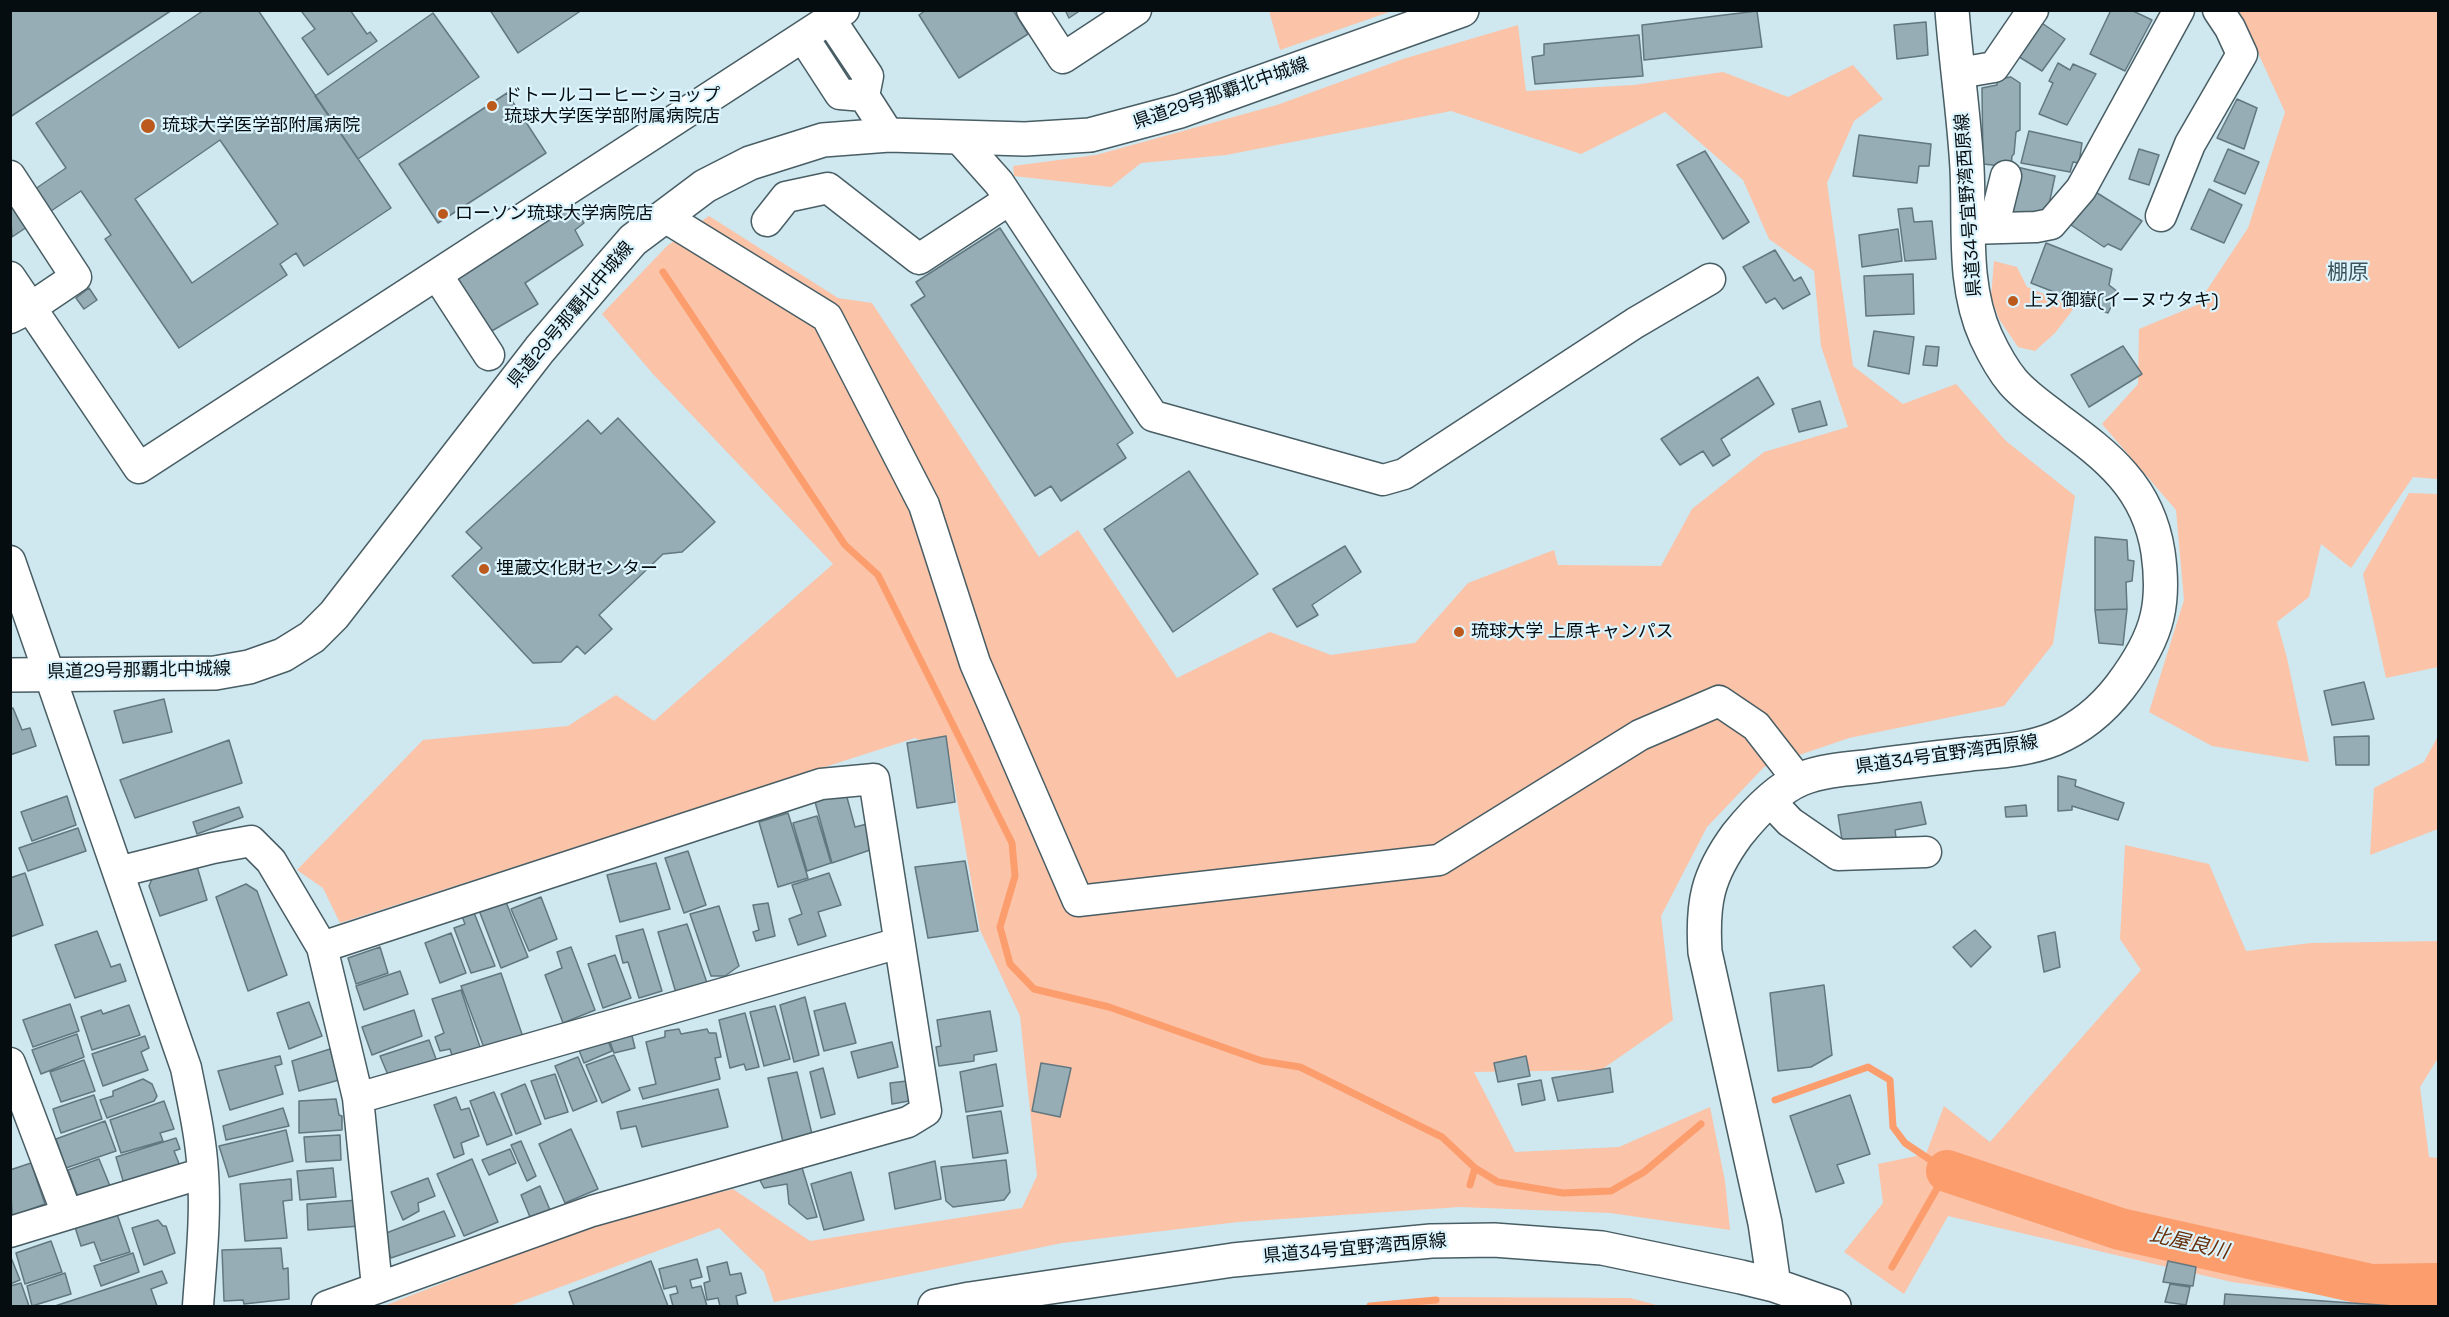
<!DOCTYPE html>
<meta charset="utf-8">
<style>
body{margin:0}
#map{position:relative;width:2449px;height:1317px;overflow:hidden;background:#cfe7ef;font-family:"Space Grotesk",sans-serif}
canvas{display:block}
.frame{position:absolute;inset:0;border:12px solid #060d10;pointer-events:none}
</style>
<div id="map">
<canvas width="2449" height="1317"></canvas>
<div class="frame"></div>
</div>
<script>
const c = document.querySelector('canvas').getContext('2d');
c.lineJoin = 'round';
function paint(path, color) {
  c.fillStyle = color;
  c.fill(path, 'evenodd');
}
function strokePath(path, color, width, dash) {
  c.strokeStyle = color;
  c.lineWidth = width;
  c.lineCap = dash ? 'butt' : 'round';
  c.setLineDash(dash || []);
  c.stroke(path);
}
function label(font, color, halo, rows, align = 'center') {
  c.font = font + ' "Space Grotesk","Noto Sans JP",sans-serif';
  c.lineWidth = 4.5;
  c.setLineDash([]);
  c.textBaseline = 'middle';
  c.strokeStyle = halo;
  c.fillStyle = color;
  for (const [text, x, y, turn = 0] of rows) {
    c.save();
    c.translate(x, y);
    c.rotate((+turn || 0) * Math.PI / 180);
    c.textAlign = isNaN(turn) ? turn : align;
    if (halo) c.strokeText(text, 0, 0);
    c.fillText(text, 0, 0);
    c.restore();
  }
}
const green = new Path2D(`
 M1269 11V10L1392 11 1280 50Z
 M2239 11H2438V479L2413 477 2351 568 2321 544 2309 597 2277 622 2287 658 2309 762 2212 746 2149 712 2184 600 2176 510 2102 424 2138 384 2139 329 2197 305 2248 228 2285 112Z
 M1518 25 1526 91 1634 85 1723 72 1788 97 1853 65 1883 99 1854 121 1827 183 1853 366 1903 404 1956 384 2006 441 2075 496 2053 644 2004 706 1849 738 1764 767 1707 827 1661 916 1673 1020 1601 1070 1474 1072 1515 1152 1619 1147 1710 1107 1725 1181 1730 1230 1610 1213 1460 1207 1238 1222 1062 1243 774 1302 764 1272 719 1228 509 1306H384L605 1220 733 1189 810 1241 1022 1208 1037 1176 1020 1016 980 930 949 755 915 738 340 923 323 888 297 870 423 740 568 726 616 695 654 721 833 564 653 374 602 314 667 246 709 216 838 298 872 303 1039 557 1078 530 1177 678 1270 632 1331 655 1415 643 1468 583 1554 550 1558 565 1661 566 1692 509 1764 452 1848 427 1821 346 1814 271 1769 239 1743 180 1665 112 1581 154 1451 111 1226 155 1141 163 1111 187 1014 176 1013 166 1096 155 1277 105 1403 59Z
 M1994 261 2017 267 2027 287 2075 307 2055 333 2035 351 2018 347 1999 319 1991 297Z
 M2409 493 2438 494V667L2386 678 2363 574Z
 M2438 736V829L2370 855 2374 788 2424 762Z
 M2125 845 2209 864 2246 951 2311 943 2438 941V1058L2420 1087 2429 1157 2438 1158V1299L2395 1304 2232 1282 1948 1216 1904 1294 1844 1252 1883 1203 1878 1164 1926 1154 1944 1106 1990 1142 2141 970 2120 939Z
 M1438 1297 1630 1298 1660 1306H1359Z`);
const stream = new Path2D(`
 M663 272 845 545 878 575 1012 843 1015 876 1000 927 1010 964 1034 989 1109 1007 1262 1061 1300 1067 1442 1137 1475 1168 1498 1182 1563 1193 1611 1191 1644 1172 1701 1124
 M1775 1100 1868 1067 1890 1080 1893 1127 1905 1143 1947 1171 1892 1267
 M1470 1185 1475 1168
 M1370 1306 1436 1300`);
const river = new Path2D(`
 M1947 1171 2120 1229 2371 1285 2438 1284`);
const building = new Path2D(`
 M10 10H172L10 117Z
 M204 10H258L391 208 304 266 296 253 280 264 287 275 179 348 105 239 111 235 81 191 12 237 10 206 66 168 36 123ZM220 140 278 224 192 283 135 199Z
 M305 10H350L367 34 370 32 377 41 328 75 302 38 315 29 302 12Z
 M490 10H582L518 53Z
 M926 10H1013L1028 34 959 78 919 15Z
 M1065 10H1081L1069 18Z
 M2111 10H2131L2152 20 2125 71 2090 54Z
 M1757 11 1762 47 1644 60 1642 25Z
 M433 13 479 77 358 159 315 96Z
 M2039 21 2065 39 2042 71 2016 55Z
 M1926 22 1928 55 1897 59 1894 25Z
 M1639 35 1643 76 1535 84 1532 57 1544 55V44Z
 M2058 63 2070 70 2073 64 2096 74 2067 125 2039 114 2053 83 2049 81Z
 M2011 77 2020 83V130L2016 132 2014 154 2012 156 2011 167 1983 164 1982 88 1997 85V79Z
 M507 93 546 153 438 223 399 164Z
 M2237 99 2257 108 2244 149 2217 138Z
 M2029 131 2082 143 2079 163 2073 162 2070 172 2021 163Z
 M1859 135 1931 144 1929 166H1919L1917 183 1853 176Z
 M2139 149 2159 155 2149 185 2129 179Z
 M2228 149 2259 162 2245 194 2214 181Z
 M1705 151 1749 222 1723 239 1677 165Z
 M2017 167 2055 176 2046 219 2007 213Z
 M2209 189 2242 205 2224 243 2191 229Z
 M2094 191 2142 221 2121 250 2108 244 2104 247 2071 225Z
 M571 203 584 223 575 230 583 245 525 283 538 304 490 332 453 276Z
 M1912 208 1914 222 1932 221 1936 259 1905 261 1898 209Z
 M1000 228 1133 433 1117 444 1126 458 1061 501 1051 486 1035 496 911 305 925 296 916 282Z
 M1898 229 1902 261 1862 267 1859 235Z
 M2046 243 2112 269 2109 285 2118 292 2108 313 2031 283Z
 M1775 250 1794 281 1801 277 1810 294 1783 309 1775 298 1766 303 1743 267Z
 M1913 274 1914 314 1866 316 1864 276Z
 M89 288 97 300 84 309 76 298Z
 M1874 331 1914 337 1909 374 1868 366Z
 M1926 346 1939 347 1937 366 1923 365Z
 M2123 346 2142 374 2089 407 2071 375Z
 M1758 377 1774 404 1721 439 1730 455 1713 466 1703 451 1680 465 1661 439Z
 M1820 401 1827 425 1799 432 1792 409Z
 M618 418 715 522 682 552 663 554 599 615 612 629 585 654 577 646 561 662 533 663 452 576 482 548 466 532 588 420 601 434Z
 M1189 471 1258 574 1173 632 1104 529Z
 M2095 537 2127 540 2128 560 2134 561 2132 581 2126 582 2127 609 2095 610Z
 M1345 546 1361 572 1312 605 1318 615 1297 627 1273 589Z
 M2127 609 2123 645 2099 643 2095 610Z
 M2364 682 2374 719 2332 725 2324 691Z
 M164 699 172 732 123 743 114 711Z
 M13 708 22 730 30 728 36 746 10 755V709Z
 M946 736 955 802 917 808 907 743Z
 M2369 736V765H2336L2334 737Z
 M229 740 242 783 135 818 120 780Z
 M2058 776 2076 780 2075 786 2124 803 2118 820 2072 806V810L2058 811Z
 M845 790 855 827 867 824 873 849 832 863 814 798Z
 M67 796 76 825 32 841 21 812Z
 M1921 802 1926 824 1895 830 1896 838 1843 846 1838 815Z
 M2026 805 2027 816 2006 817 2005 807Z
 M239 807 243 817 197 834 193 822Z
 M788 813 808 878 778 887 759 822Z
 M817 816 831 863 807 871 793 823Z
 M78 828 86 851 28 871 19 848Z
 M688 851 706 905 684 913 665 858Z
 M965 861 978 931 928 938 915 867Z
 M196 863 207 900 160 916 149 886 152 879Z
 M656 863 670 909 620 922 607 875Z
 M25 873 43 925 10 937V878Z
 M829 873 841 905 818 912 826 936 798 945 789 919 802 914 792 885Z
 M246 884 257 891 287 975 248 991 216 897Z
 M504 897 528 957 501 968 477 905Z
 M541 897 557 939 529 951 511 909Z
 M768 903 775 936 756 941 753 932 759 930 753 905Z
 M471 905 495 966 471 973 454 928 465 924 459 909Z
 M719 906 739 966 725 976H711L690 914Z
 M687 924 707 983 676 993 658 932Z
 M643 929 662 991 639 998 628 962 623 963 616 936Z
 M1975 930 1991 947 1971 967 1953 947Z
 M97 931 111 967 120 964 126 981 75 998 55 945Z
 M2055 932 2060 967 2044 972 2038 936Z
 M451 933 466 973 440 983 425 943Z
 M380 947 388 973 356 984 348 958Z
 M571 947 595 1010 563 1023 545 975 562 968 557 952Z
 M615 955 631 998 603 1008 588 964Z
 M400 971 408 994 364 1010 356 986Z
 M501 973 524 1040 486 1053 461 986Z
 M1824 985 1832 1055 1811 1067 1778 1071 1770 993Z
 M461 990 483 1056 455 1065 450 1049 440 1051 435 1037 444 1033 432 999Z
 M805 997 819 1055 794 1062 780 1005Z
 M309 1002 322 1036 289 1049 277 1013Z
 M845 1003 856 1043 824 1051 814 1011Z
 M70 1004 79 1031 33 1047 23 1020Z
 M129 1005 140 1035 92 1050 81 1017 101 1010 103 1014Z
 M775 1006 790 1059 764 1066 750 1012Z
 M414 1010 422 1036 372 1055 362 1027Z
 M990 1011 997 1051 974 1055V1061L939 1066 936 1047 941 1046 937 1020Z
 M745 1013 759 1067 746 1070 744 1064 730 1068 719 1020Z
 M629 1024 635 1048 614 1053 606 1031Z
 M679 1029 681 1034 707 1029 709 1033H716L721 1057 715 1058 720 1079 643 1099 639 1088 656 1084 646 1042 665 1037V1031Z
 M604 1030 612 1051 584 1063 575 1040Z
 M77 1034 84 1057 41 1074 32 1050Z
 M145 1036 149 1048 141 1052 148 1070 103 1086 92 1054Z
 M429 1040 439 1067 391 1082 380 1056Z
 M892 1042 898 1067 858 1078 851 1052Z
 M330 1049 339 1080 299 1091 292 1061Z
 M614 1055 630 1090 602 1103 586 1065Z
 M280 1056 282 1064 275 1066 283 1094 230 1110 218 1071Z
 M1526 1056 1530 1076 1498 1082 1494 1063Z
 M578 1057 597 1101 573 1111 555 1066Z
 M84 1060 95 1091 61 1102 50 1072Z
 M1041 1063 1071 1068 1060 1117 1032 1111Z
 M996 1064 1003 1106 966 1112 960 1072Z
 M823 1068 835 1114 821 1118 810 1072Z
 M1610 1068 1613 1092 1558 1101 1552 1078Z
 M797 1072 812 1134 783 1142 768 1078Z
 M555 1074 568 1112 545 1119 531 1081Z
 M143 1079 152 1084 157 1096 154 1101 107 1118 100 1100 113 1096V1091Z
 M1541 1080 1545 1100 1522 1105 1518 1084Z
 M907 1081 909 1101 892 1104 890 1083Z
 M525 1084 541 1124 516 1134 501 1094Z
 M718 1089 728 1127 642 1147 636 1126 621 1129 617 1112Z
 M494 1092 512 1135 487 1145 470 1101Z
 M94 1095 102 1119 61 1133 53 1109Z
 M1850 1095 1870 1154 1837 1165 1844 1183 1816 1192 1790 1116Z
 M456 1097 461 1110 469 1108 479 1136 461 1143 464 1154 454 1158 434 1105Z
 M336 1099 339 1115 342 1116V1130L299 1133V1101Z
 M164 1101 174 1129 160 1133 163 1141 121 1153 110 1120Z
 M283 1108 289 1126 226 1140 223 1126Z
 M1001 1111 1008 1153 973 1158 967 1116Z
 M105 1121 116 1151 66 1168 56 1139Z
 M571 1129 598 1189 565 1203 539 1144Z
 M286 1130 293 1161 229 1177 219 1146Z
 M340 1135 341 1160 306 1162 304 1137Z
 M176 1138 180 1149 174 1151 180 1166 124 1184 116 1157Z
 M521 1141 536 1176 527 1181 511 1145Z
 M510 1149 516 1163 489 1175 482 1160Z
 M99 1159 110 1186 78 1197 68 1170Z
 M472 1159 498 1222 464 1236 437 1174Z
 M1006 1160 1010 1192 1004 1200 953 1207 946 1201 941 1167Z
 M800 1161 817 1217 807 1219 789 1204 787 1184 764 1188 756 1173Z
 M935 1161 941 1199 895 1209 889 1173Z
 M31 1163 45 1204 12 1216 10 1170Z
 M333 1168 336 1197 300 1200 297 1171Z
 M851 1172 864 1220 824 1230 811 1184Z
 M428 1178 435 1196 418 1203 419 1211 403 1220 391 1192Z
 M291 1179 292 1200 283 1201 287 1238 245 1241 240 1184Z
 M540 1186 550 1210 530 1217 521 1195Z
 M358 1200 360 1226 308 1230 307 1204Z
 M116 1211 130 1252 101 1261 94 1242 81 1246 74 1224Z
 M444 1211 455 1236 391 1258 381 1235Z
 M158 1220 163 1226H166L175 1253 144 1265 132 1228Z
 M51 1241 62 1272 25 1284 16 1253Z
 M281 1248 283 1269 288 1268 289 1299 244 1304 243 1300 224 1301 222 1250Z
 M133 1253 139 1272 101 1286 94 1266Z
 M10 1255 20 1280 10 1284Z
 M697 1259 702 1277 690 1280 692 1288 701 1286 707 1306H673L670 1295 678 1293 676 1286 664 1289 659 1269Z
 M651 1261 668 1306H574L569 1292Z
 M2168 1261 2196 1267 2193 1286 2163 1282Z
 M727 1262 730 1275 741 1273 746 1293 736 1296 738 1306H720L718 1298 707 1300 704 1283 710 1281 707 1267Z
 M162 1271 167 1283 151 1289 157 1306H55Z
 M65 1273 71 1294 32 1306 27 1286Z
 M21 1283 29 1306H10V1286Z
 M2170 1284 2190 1287 2186 1305 2165 1302Z
 M2225 1294 2394 1306H2224Z`);
const minor = new Path2D(`
 M1032 10 1063 58 1136 10
 M830 19 868 76 864 96
 M803 37 840 94 864 96 889 135
 M1959 73 1994 67 2033 10
 M958 137 999 183 1153 416 1383 480 1404 474 1635 323 1710 279
 M10 176 76 277 30 308 10 318
 M663 216 827 317 924 505 975 663 1078 901 1439 860 1640 735 1719 701 1756 726 1798 780
 M2161 216 2190 144 2242 54 2230 28 2218 10
 M767 221 786 197 828 188 919 259 1009 200
 M1993 228 2006 176
 M1969 229 2036 227 2051 224 2081 189 2179 10
 M437 275 489 355
 M10 277 139 468 844 10
 M10 561 186 1068C193 1103 201 1137 203 1173 206 1217 201 1262 198 1306
 M1770 801 1790 822 1838 855 1926 852
 M118 872 213 848 251 841 271 861 322 947 358 1098 377 1287
 M322 947 821 784 874 779 926 1111 908 1122 592 1211 327 1306
 M10 1063 67 1214
 M358 1098 899 943
 M10 1232 203 1173`);
const major = new Path2D(`
 M10 675 215 673 249 667 283 655 312 637 334 615 540 349 607 270 633 240 705 186 750 163 823 140 889 135 1025 139 1090 135 1180 111 1462 10
 M1774 1285 1765 1223 1705 952C1702 903 1707 876 1737 835 1753 815 1777 789 1801 779 1820 771 1844 769 1865 767 1900 762 1935 758 1970 754 1998 751 2027 750 2054 739 2080 728 2103 709 2120 687 2136 666 2151 643 2157 617 2162 596 2161 573 2158 552 2148 487 2108 457 2058 420 2043 408 2026 397 2013 382 2002 369 1993 352 1986 337 1962 284 1970 224 1967 168 1964 115 1956 63 1952 10
 M935 1306 970 1299 1233 1260 1431 1241 1494 1240 1602 1248 1741 1277 1774 1285 1834 1306`);
const markers = [
 [492,106,6,"#bc5a1e"],
 [148,126,8,"#bc5a1e"],
 [443,214,6,"#bc5a1e"],
 [2013,301,6,"#bc5a1e"],
 [484,569,6,"#bc5a1e"],
 [1459,632,6,"#bc5a1e"]
];
const streetNames = [
 ["県道29号那覇北中城線",1221,94,-19],
 ["県道34号宜野湾西原線",1969,205,-94],
 ["県道29号那覇北中城線",571,315,-50],
 ["県道29号那覇北中城線",139,671,-1],
 ["県道34号宜野湾西原線",1947,755,-8],
 ["県道34号宜野湾西原線",1355,1249,-5]
];
const poiNames = [
 ["ドトールコーヒーショップ",504,96],
 ["琉球大学医学部附属病院店",504,117],
 ["琉球大学医学部附属病院",162,126],
 ["ローソン琉球大学病院店",455,214],
 ["上ヌ御嶽(イーヌウタキ)",2025,301],
 ["埋蔵文化財センター",496,569],
 ["琉球大学 上原キャンパス",1471,632]
];
const waterNames = [
 ["比屋良川",2189,1244,13]
];
const quarterNames = [
 ["棚原",2348,273]
];
paint(green, '#fbc3a8');
strokePath(stream, '#fc9d6d', 7);
strokePath(river, '#fc9d6d', 42);
paint(building, '#96adb5');
strokePath(building, '#62777f', 1.5);
strokePath(minor, '#485d64', 33);
strokePath(major, '#485d64', 36);
strokePath(minor, '#fff', 30);
strokePath(major, '#fff', 33);
for (const [x, y, r, color] of markers) {
  const dot = new Path2D();
  dot.arc(x, y, r, 0, 2 * Math.PI);
  c.fillStyle = color;
  c.fill(dot);
  strokePath(dot, '#dcf4fd', 2);
}
label('18px', '#060d10', '#dcf4fd', streetNames);
label('18px', '#060d10', '#dcf4fd', poiNames, 'left');
label('italic 20px', '#672d07', '#dcf4fd', waterNames);
label('21px', '#3e535a', '#dcf4fd', quarterNames);
</script>
